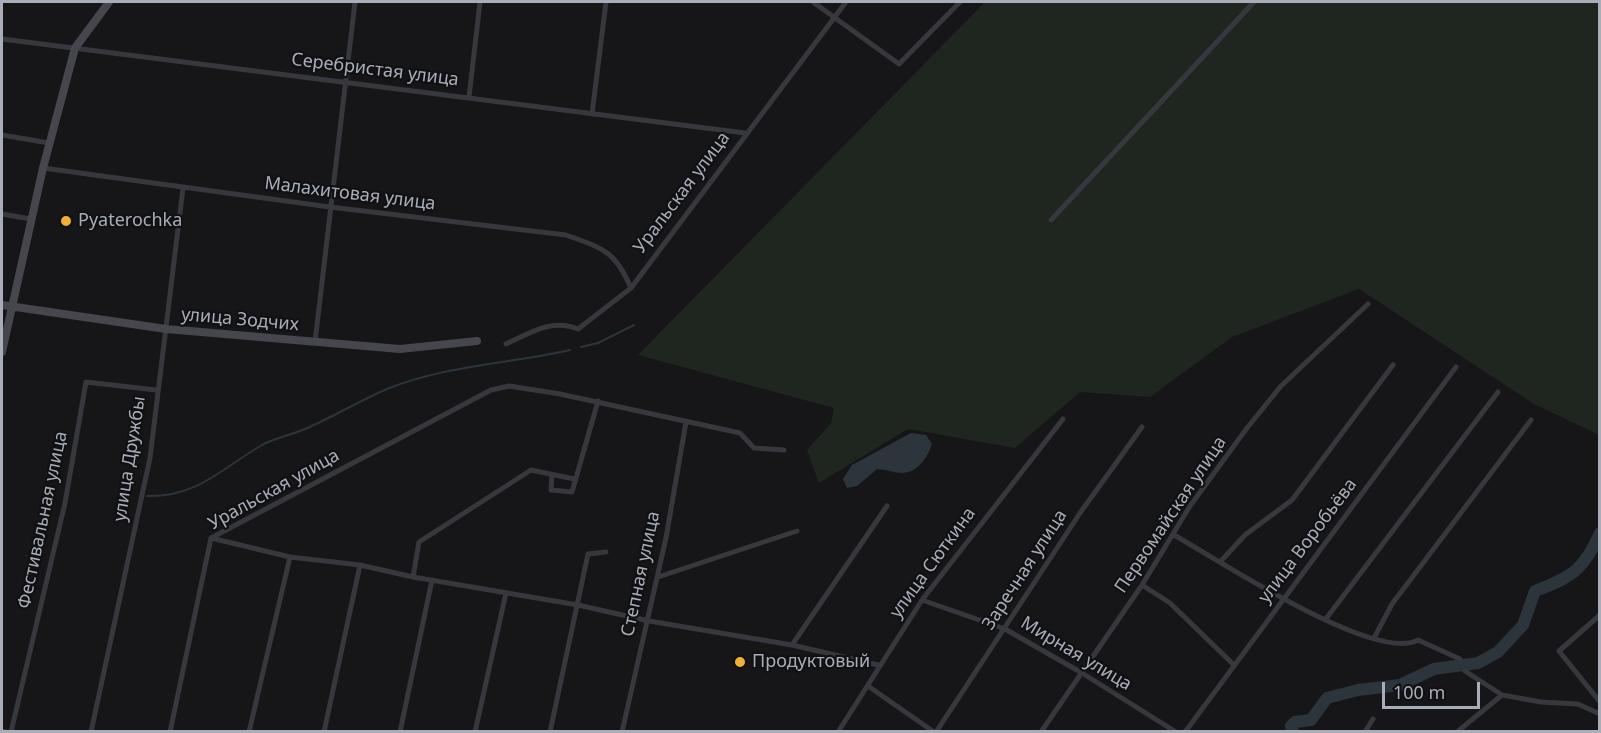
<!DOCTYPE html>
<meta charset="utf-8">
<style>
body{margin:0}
#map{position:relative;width:1601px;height:733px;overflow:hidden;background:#161618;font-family:"Noto Sans",sans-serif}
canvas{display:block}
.frame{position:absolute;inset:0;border:3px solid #a8adb8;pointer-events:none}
.scale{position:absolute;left:1382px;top:682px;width:98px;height:27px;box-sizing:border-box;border:3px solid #a8adb8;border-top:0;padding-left:8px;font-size:18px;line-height:21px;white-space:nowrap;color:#a8adb8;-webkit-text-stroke:4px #111113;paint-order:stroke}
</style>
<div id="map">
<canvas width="1601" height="733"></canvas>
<div class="frame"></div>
<div class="scale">100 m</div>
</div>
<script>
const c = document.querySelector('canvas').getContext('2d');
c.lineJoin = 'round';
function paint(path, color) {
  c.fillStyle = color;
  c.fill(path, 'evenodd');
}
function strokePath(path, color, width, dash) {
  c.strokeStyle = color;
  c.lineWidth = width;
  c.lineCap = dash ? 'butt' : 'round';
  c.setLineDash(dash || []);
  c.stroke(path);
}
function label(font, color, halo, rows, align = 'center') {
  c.font = font + ' "Noto Sans",sans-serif';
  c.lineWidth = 4.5;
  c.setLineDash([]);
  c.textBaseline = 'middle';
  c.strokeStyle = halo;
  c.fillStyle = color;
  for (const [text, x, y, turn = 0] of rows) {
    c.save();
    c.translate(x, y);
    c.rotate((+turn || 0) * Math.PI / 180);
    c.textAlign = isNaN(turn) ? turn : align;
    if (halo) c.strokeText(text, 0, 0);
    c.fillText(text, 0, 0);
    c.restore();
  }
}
const green = new Path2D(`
 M985 2H1599V435L1534 404 1359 289 1232 337 1150 397 1080 392 1015 448 908 429 819 483 807 450 831 423 834 408 638 355Z`);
const water = new Path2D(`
 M911 433 926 435 932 444C928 457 917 473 902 473 894 473 885 469 877 469L857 486 847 488 843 479 852 465Z`);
const stream = new Path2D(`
 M581 347 598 343 634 325
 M147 496C198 497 222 468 262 445 275 438 291 435 305 429 333 417 359 401 387 389 446 365 509 364 570 350`);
const river = new Path2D(`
 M1293 732 1291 726 1295 722 1311 720 1327 698 1358 690 1400 685 1434 669 1478 663 1498 652 1523 625 1535 591C1572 577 1584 570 1600 533`);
const street = new Path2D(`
 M813 2 899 64 960 2
 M2 39 745 133
 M469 97 480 2
 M592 114 606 2
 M2 135 49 143
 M43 168 330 207 566 235C602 248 615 250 631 288
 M2 214 31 219
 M1051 220 1254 2
 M315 342 355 2
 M506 344C530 333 552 318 578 329L631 288 846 2
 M552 475 551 490 572 492 598 401
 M1174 535C1217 559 1375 664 1418 640L1460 659
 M211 538 290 557 360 565 413 577 578 605 649 621 792 645 878 665
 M211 538 491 390 509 386 560 394 740 433 754 448 784 450
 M1221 561 1245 535 1292 500 1393 365
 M413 577 419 542 531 470 574 479
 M658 577 797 531
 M1142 585 1170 603 1234 665
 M922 600 1005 629 1082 673 1176 732
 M1600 615 1559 651 1600 702
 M1325 620 1498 392
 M1374 638 1392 604 1531 420
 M792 645 887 506
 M1465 671 1502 695
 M868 686 934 732
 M2 731 6 732
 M11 732 65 503 86 382 156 390
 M91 732 150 458 183 188
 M170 732 211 538
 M249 732 290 557
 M324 732 360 565
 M400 732 432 580
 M475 732 506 593
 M550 732 588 554 606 552
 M622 732 666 538 686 422
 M838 732 922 600 1063 419
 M936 732 1080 513 1142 427
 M1041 732 1142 585 1190 506 1247 428 1281 386 1368 304
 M1185 732 1456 367
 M1365 732 1373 719
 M1457 732 1502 695 1541 702 1578 704 1600 714`);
const secondary = new Path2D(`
 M2 305 166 329 400 349 477 341
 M2 352 43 168 75 48 109 2`);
const markers = [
 [66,221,6,"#f2b134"],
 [740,662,6,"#f2b134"]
];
const streetNames = [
 ["Серебристая улица",375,70,7],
 ["Уральская улица",682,193,-53],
 ["Малахитовая улица",350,194,7],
 ["улица Зодчих",240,320,5],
 ["улица Дружбы",130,459,-81],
 ["Уральская улица",274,490,-29],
 ["Первомайская улица",1171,515,-56],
 ["Фестивальная улица",43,520,-78],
 ["улица Воробьёва",1308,541,-53],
 ["улица Сюткина",933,563,-54],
 ["Заречная улица",1025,570,-57],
 ["Степная улица",641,574,-78],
 ["Мирная улица",1076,654,31]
];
const poiNames = [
 ["Pyaterochka",78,221],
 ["Продуктовый",752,662]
];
paint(green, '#1e261f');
paint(water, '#2c353c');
strokePath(stream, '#2c353c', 2);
strokePath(river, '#2c353c', 12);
strokePath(street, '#37383d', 5);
strokePath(secondary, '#45474d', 8);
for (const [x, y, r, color] of markers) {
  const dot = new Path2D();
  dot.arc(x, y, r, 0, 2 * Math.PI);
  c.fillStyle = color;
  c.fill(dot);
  strokePath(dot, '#111113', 2);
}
label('18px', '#a8adb8', '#111113', streetNames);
label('18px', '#a8adb8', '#111113', poiNames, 'left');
</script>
